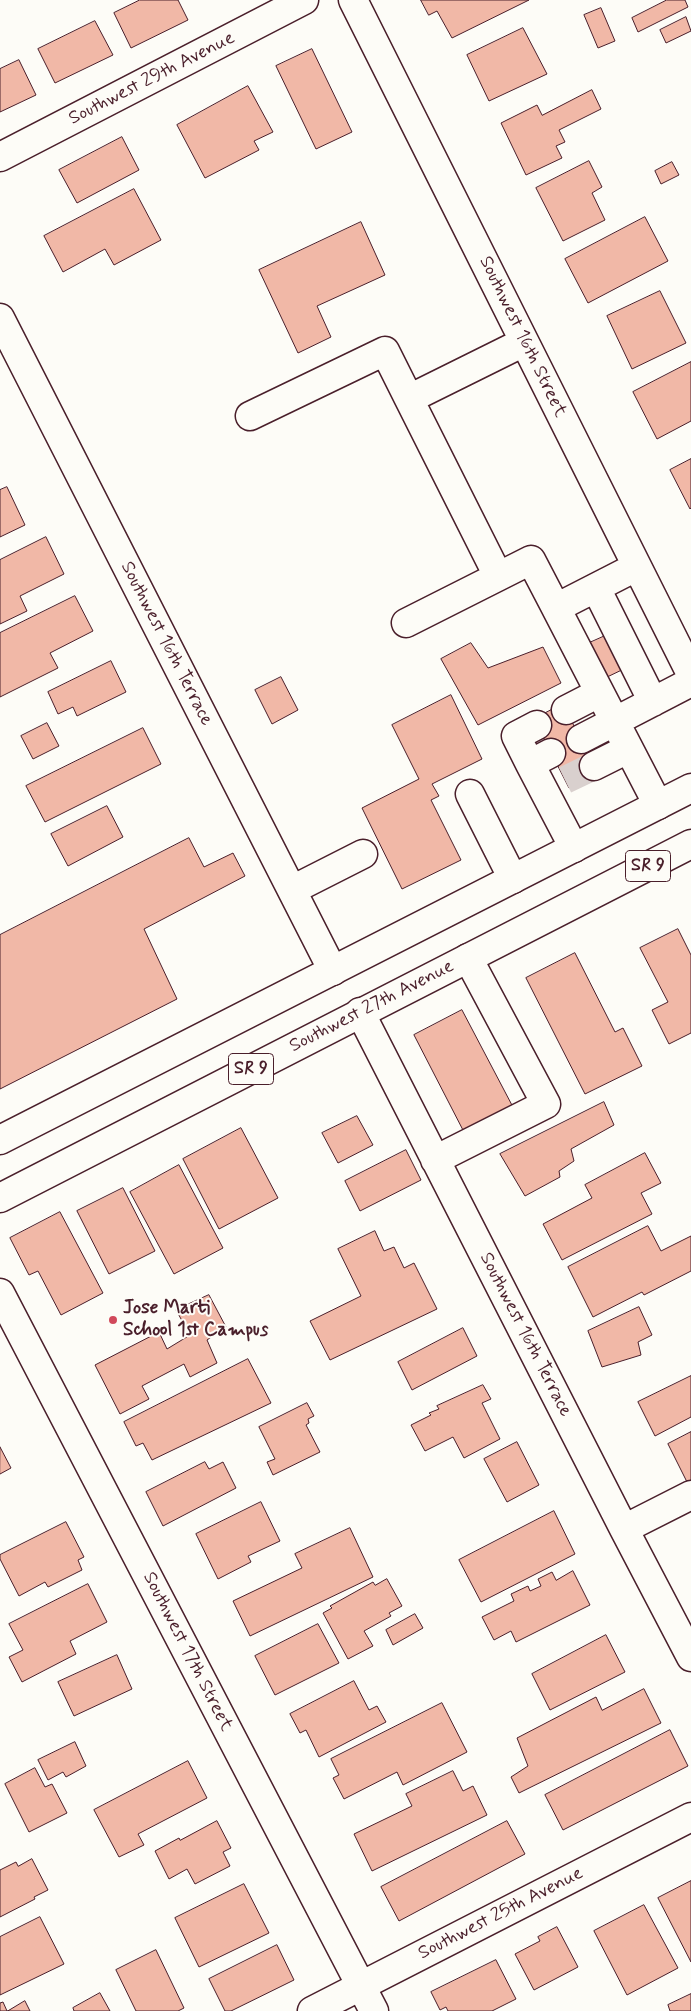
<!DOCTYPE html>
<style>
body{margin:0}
canvas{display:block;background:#fdfcf7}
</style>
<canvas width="691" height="2011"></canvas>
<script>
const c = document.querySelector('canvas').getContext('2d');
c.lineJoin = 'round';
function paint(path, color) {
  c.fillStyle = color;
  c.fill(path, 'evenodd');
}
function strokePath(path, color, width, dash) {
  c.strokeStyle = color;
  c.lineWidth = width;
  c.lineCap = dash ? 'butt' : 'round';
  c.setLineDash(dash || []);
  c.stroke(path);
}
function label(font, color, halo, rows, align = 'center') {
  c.font = font + ' Mynerve,sans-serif';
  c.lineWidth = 4;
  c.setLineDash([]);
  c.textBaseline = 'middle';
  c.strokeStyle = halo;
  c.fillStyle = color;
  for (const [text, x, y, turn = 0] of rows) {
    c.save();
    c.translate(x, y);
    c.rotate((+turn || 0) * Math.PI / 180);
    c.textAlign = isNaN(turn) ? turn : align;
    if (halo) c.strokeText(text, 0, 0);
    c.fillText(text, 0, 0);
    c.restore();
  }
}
const building = new Path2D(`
 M140 0H178L188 20 131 48 114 13Z
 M421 0H529L452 38 437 11 429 15Z
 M667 0H685L688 7 638 32 632 18Z
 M601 8 615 41 598 48 584 15Z
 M686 17 691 31 666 43 660 30Z
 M95 21 113 55 55 83 38 49Z
 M523 28 547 74 489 101 467 55Z
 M312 49 352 132 316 149 276 66Z
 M19 60 36 95 0 112V69Z
 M248 86 273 132 254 141 259 150 205 178 177 125Z
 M592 90 601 109 559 130 565 142 556 146 562 158 526 175 501 123 537 105 542 115Z
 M122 137 139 170 77 203 59 170Z
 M589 161 602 187 592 193 605 220 563 241 536 188Z
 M672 162 679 175 661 184 655 171Z
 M134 189 161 240 114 265 105 249 63 272 44 236Z
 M645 217 668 261 588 303 565 259Z
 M361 222 385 275 317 306 331 337 298 353 259 270Z
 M660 291 686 343 632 369 607 316Z
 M691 362V421L657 439 633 392Z
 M691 459V508L690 509 670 470Z
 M7 487 25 525 0 537V490Z
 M46 537 64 574 20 596 27 611 0 624V560Z
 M75 596 93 631 50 653 58 668 0 697V633Z
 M614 632 630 666 603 679 587 644Z
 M471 643 488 668 543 647 561 683 478 725 441 659Z
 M111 661 126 692 77 716 73 707 58 714 48 692Z
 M281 677 298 710 272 724 255 690Z
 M451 695 482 759 432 784 439 796 431 800 461 860 402 889 362 808 419 779 392 725Z
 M563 704 598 774 569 788 534 719Z
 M47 723 59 746 33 759 21 736Z
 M143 728 161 764 45 822 26 786Z
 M107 806 123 837 68 866 51 834Z
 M189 838 204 867 233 853 245 876 144 929 177 999 0 1089V935Z
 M678 929 691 955V1033L669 1044 652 1010 668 1002 640 948Z
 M575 953 615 1032 623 1028 642 1066 585 1094 526 978Z
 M462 1010 514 1109 465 1134 414 1035Z
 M604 1102 614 1125 571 1149 574 1161 559 1171 560 1177 525 1196 500 1154Z
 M357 1116 373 1145 338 1163 322 1133Z
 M241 1128 278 1198 219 1229 183 1159Z
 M406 1150 421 1180 360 1211 345 1181Z
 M645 1153 661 1183 641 1193 652 1214 562 1260 543 1224 592 1198 585 1185Z
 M179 1165 223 1248 174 1274 130 1192Z
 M123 1188 155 1251 109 1274 77 1211Z
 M60 1212 103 1293 61 1315 38 1271 29 1275 10 1238Z
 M648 1226 661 1251 691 1236V1271L644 1295 642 1292 593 1317 568 1267Z
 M375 1231 384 1251 394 1247 404 1268 414 1263 437 1309 330 1360 310 1321 361 1296 338 1249Z
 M209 1295 226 1327 207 1340 217 1363 190 1377 184 1364 142 1386 149 1399 120 1414 95 1365 159 1332 167 1349 190 1335 176 1310Z
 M639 1307 652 1335 638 1342 641 1355 602 1367 588 1331Z
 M463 1328 477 1356 412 1390 398 1362Z
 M248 1359 271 1403 152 1460 143 1443 136 1446 124 1422Z
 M691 1376V1417L655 1436 638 1402Z
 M483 1385 491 1399 482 1403 500 1439 464 1458 453 1437 425 1451 411 1425 431 1415 429 1413 439 1409 437 1406Z
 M307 1403 314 1416 308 1419 309 1423 306 1425 320 1452 273 1475 267 1462 275 1459 259 1427Z
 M691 1432V1480L687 1482 668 1444Z
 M517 1442 539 1485 507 1502 484 1459Z
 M0 1447 11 1468 0 1474Z
 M205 1462 209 1469 223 1462 236 1488 163 1526 146 1492Z
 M261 1502 280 1541 248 1556 251 1562 218 1579 196 1534Z
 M554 1511 575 1554 481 1602 459 1560Z
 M66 1522 84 1557 78 1560 82 1570 48 1587 45 1582 19 1596 0 1559V1555Z
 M350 1528 373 1577 250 1636 233 1601 302 1568 295 1554Z
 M573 1571 590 1605 516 1642 511 1631 494 1640 482 1617 514 1601 511 1594 528 1586 530 1591 541 1586 538 1579 552 1572 556 1580Z
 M387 1579 402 1606 389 1613 391 1616 364 1631 373 1646 348 1659 323 1613 332 1608 330 1606 373 1582 375 1585Z
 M88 1584 107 1622 70 1641 76 1654 22 1682 9 1657 23 1650 9 1624Z
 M415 1614 423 1628 393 1645 386 1630Z
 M318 1624 339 1663 275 1695 255 1656Z
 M606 1635 625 1672 550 1710 532 1674Z
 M117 1655 132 1689 74 1716 58 1682Z
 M354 1681 369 1710 377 1706 386 1722 319 1757 306 1730 300 1733 290 1714Z
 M644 1689 661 1723 519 1793 511 1777 528 1766 517 1738 596 1697 602 1710Z
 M442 1703 467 1752 403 1785 397 1772 344 1799 333 1778 339 1775 331 1759Z
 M670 1730 688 1766 563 1830 545 1795Z
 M75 1742 86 1766 66 1777 63 1772 48 1780 38 1760Z
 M188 1761 207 1798 138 1834 144 1845 119 1857 94 1810Z
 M35 1768 45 1787 52 1784 67 1813 29 1832 5 1784Z
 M453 1771 463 1791 473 1786 487 1815 372 1871 354 1834 412 1806 406 1794Z
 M217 1821 231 1848 223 1852 230 1866 195 1884 187 1869 169 1879 155 1851 179 1838 180 1840Z
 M507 1821 525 1854 399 1921 381 1887Z
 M32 1859 48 1890 34 1897 35 1899 0 1917V1870L16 1862 18 1866Z
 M691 1881V1962L658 1898Z
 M244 1884 269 1933 199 1967 175 1918Z
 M644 1905 678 1968 627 1995 594 1931Z
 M40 1917 64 1964 0 1995V1937Z
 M557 1927 578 1967 534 1990 515 1954 540 1941 538 1937Z
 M277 1945 294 1980 231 2011H225L209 1979Z
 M156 1950 184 2008 178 2011H136L116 1970Z
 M496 1960 516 1999 492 2011H448L446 2007 440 2010 431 1992Z
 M100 1993 110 2011H74L73 2008Z
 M691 1994V2011H670L668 2005Z
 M25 2001 30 2011H0V2003L3 2002 7 2011Z`);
const minorTunnel = new Path2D(`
 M565 780 594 766`);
const minor = new Path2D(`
 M353 0 691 674
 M0 157 304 0
 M0 318 333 971
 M409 399 498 576
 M250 416 385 351 409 399 524 342
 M636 567 556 608 658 805
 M596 588 653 702
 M406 623 531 560 556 608
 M566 710 599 693
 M581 739 691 682
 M551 753 530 764 574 848
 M530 764 516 736 537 725
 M594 766 628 749
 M470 794 513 879
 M292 890 363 854
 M360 1012 624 1529 691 1657
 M435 1160 546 1104 468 958
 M0 1293 374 2011
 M624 1529 691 1495
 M312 2011 691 1817`);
const highway = new Path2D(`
 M0 1140 691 788
 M0 1198 691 844`);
const markers = [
 [113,1320,5,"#d1495b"]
];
const shields = [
 [648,866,45],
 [251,1069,45]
];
const shieldNames = [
 ["SR 9",648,866],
 ["SR 9",251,1069]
];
const streetNames = [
 ["Southwest 29th Avenue",152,79,-27],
 ["Southwest 16th Street",522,337,64],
 ["Southwest 16th Terrace",166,644,63],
 ["Southwest 27th Avenue",372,1007,-27],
 ["Southwest 16th Terrace",525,1335,63],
 ["Southwest 17th Street",187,1652,63],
 ["Southwest 25th Avenue",501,1914,-27]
];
const poiNames = [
 ["Jose Marti",123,1309],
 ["School 1st Campus",123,1331]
];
paint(building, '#f1b8a7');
strokePath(building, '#4a1f2b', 1);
strokePath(minorTunnel, '#d9d0ce', 28, [28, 14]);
strokePath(minor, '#4a1f2b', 31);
strokePath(highway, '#4a1f2b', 31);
strokePath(minor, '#fdfcf7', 28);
strokePath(highway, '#fdfcf7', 28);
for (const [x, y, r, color] of markers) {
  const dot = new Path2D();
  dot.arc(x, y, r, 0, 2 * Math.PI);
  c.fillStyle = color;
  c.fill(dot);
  strokePath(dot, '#fdfcf7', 2);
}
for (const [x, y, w] of shields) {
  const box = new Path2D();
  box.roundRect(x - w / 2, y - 15.5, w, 31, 4);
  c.fillStyle = '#fdfcf7';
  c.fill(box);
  strokePath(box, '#4a1f2b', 1);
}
label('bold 18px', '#4a1f2b', null, shieldNames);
label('19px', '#4a1f2b', '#fdfcf7', streetNames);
label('bold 19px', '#4a1f2b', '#fdfcf7', poiNames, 'left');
</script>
